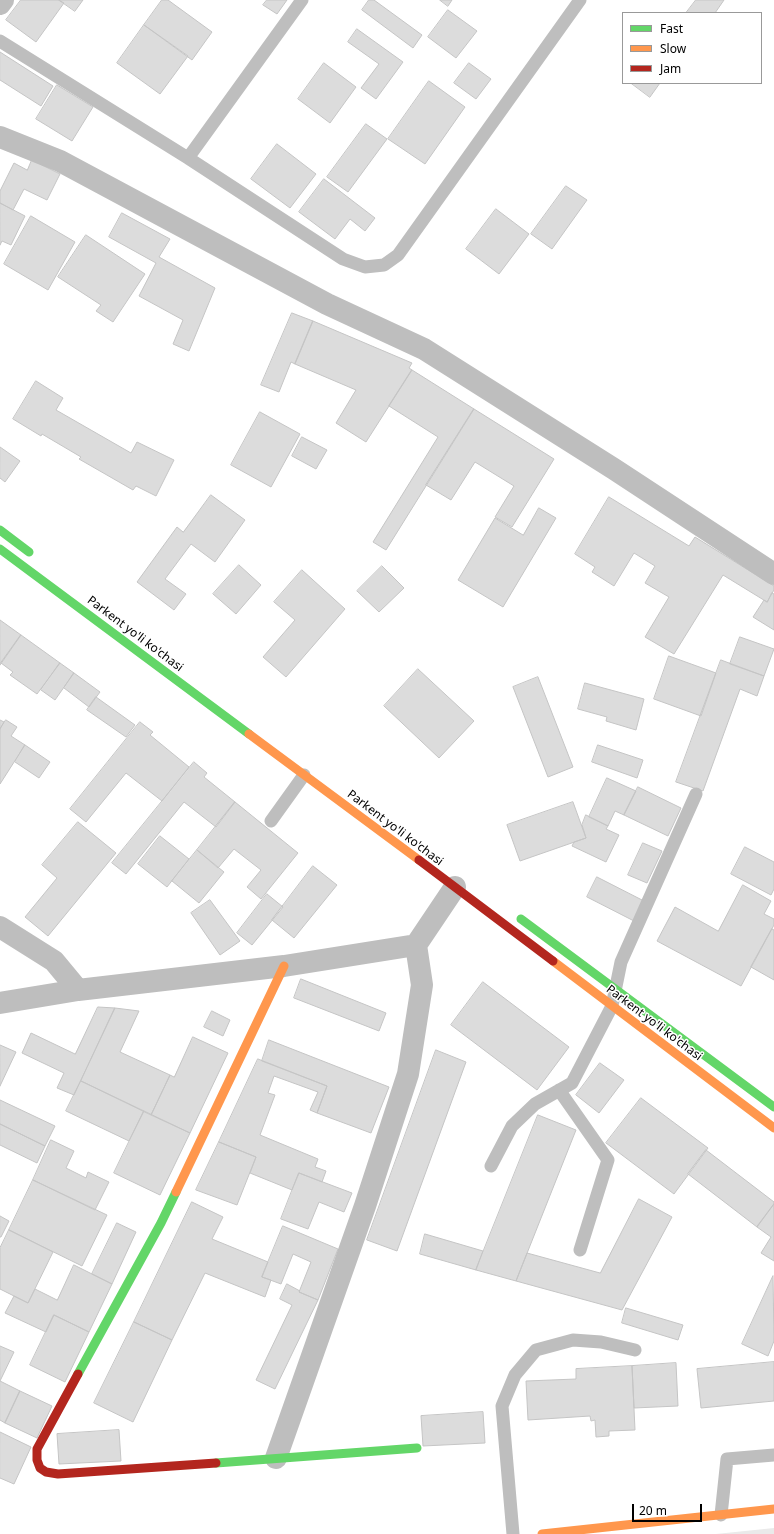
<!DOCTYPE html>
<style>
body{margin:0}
#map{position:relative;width:774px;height:1534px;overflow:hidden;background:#fff;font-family:"Noto Sans",sans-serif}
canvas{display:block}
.legend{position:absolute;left:622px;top:12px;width:140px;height:72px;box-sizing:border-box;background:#fff;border:1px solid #999;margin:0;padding:5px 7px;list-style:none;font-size:12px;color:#000}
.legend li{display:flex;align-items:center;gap:8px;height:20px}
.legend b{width:20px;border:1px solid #999}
.scale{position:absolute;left:632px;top:1504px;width:70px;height:18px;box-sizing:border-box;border:2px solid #000;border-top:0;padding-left:5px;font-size:12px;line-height:14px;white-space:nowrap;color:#000;-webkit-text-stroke:3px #fff;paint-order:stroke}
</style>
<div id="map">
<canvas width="774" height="1534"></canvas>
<ul class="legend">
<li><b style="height:5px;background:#63d668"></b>Fast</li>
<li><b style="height:5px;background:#ff974d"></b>Slow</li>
<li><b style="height:5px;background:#b3261e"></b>Jam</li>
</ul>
<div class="scale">20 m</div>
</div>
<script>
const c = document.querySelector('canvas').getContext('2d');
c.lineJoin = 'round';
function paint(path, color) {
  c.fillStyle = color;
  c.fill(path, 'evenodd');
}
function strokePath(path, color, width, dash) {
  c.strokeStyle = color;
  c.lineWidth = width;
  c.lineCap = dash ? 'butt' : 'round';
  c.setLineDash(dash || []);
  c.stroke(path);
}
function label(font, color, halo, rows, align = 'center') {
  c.font = font + ' "Noto Sans",sans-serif';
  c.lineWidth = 3;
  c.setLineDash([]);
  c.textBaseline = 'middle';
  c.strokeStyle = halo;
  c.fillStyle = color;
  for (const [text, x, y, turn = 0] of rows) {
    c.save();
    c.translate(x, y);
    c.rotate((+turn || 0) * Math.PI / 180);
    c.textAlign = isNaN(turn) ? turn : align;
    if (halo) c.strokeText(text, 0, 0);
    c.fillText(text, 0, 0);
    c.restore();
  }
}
const green = new Path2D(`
 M774 1528V1534H716Z`);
const building = new Path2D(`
 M21 0H59L64 3 36 42 6 20Z
 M59 0H83L75 11Z
 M162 0H168L212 32 192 60 144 25Z
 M267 0H287L277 14 263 5Z
 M369 0H374L422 35 413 48 362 10Z
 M440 0H452L448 6Z
 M696 0H724L715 13H686Z
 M448 10 477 31 456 58 428 37Z
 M144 25 188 56 160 94 117 63Z
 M357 29 403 62 376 99 361 88 379 64 348 42Z
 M0 52 53 86 41 106 0 80Z
 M324 63 356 87 330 123 298 99Z
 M469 63 491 79 476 99 454 83Z
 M429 81 465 107 425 164 388 139Z
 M631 83H660L650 97Z
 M57 85 93 107 72 141 36 119Z
 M366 124 387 139 348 192 327 177Z
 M277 144 316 174 290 208 251 179Z
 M32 160 60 174 47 200 24 189 13 210 0 203V191L14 163 27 170Z
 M324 179 375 218 365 231 350 219 335 239 299 212Z
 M566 186 587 200 552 249 531 234Z
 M0 203 25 216 11 245 2 241 0 245Z
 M496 209 529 234 499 274 466 249Z
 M122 213 170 239 159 257 215 288 189 351 173 344 183 320 139 296 156 263 109 237Z
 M31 216 75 242 48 290 4 264Z
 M86 235 145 274 113 322 96 311 101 305 58 277Z
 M292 313 313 321 295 364 291 362 279 392 261 385Z
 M313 321 412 363 409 368 412 370 366 442 336 423 356 390 295 364Z
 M412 370 474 409 386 550 373 542 438 437 389 406Z
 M36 381 63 398 56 410 131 453 137 442 174 460 156 496 136 486 133 490 79 459 81 457 42 434 41 436 13 419Z
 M474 409 554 459 512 527 495 517 514 486 475 462 451 500 426 485Z
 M260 412 300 434 271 487 231 465Z
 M302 437 327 450 316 469 292 456Z
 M0 447 20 461 5 482 0 478Z
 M211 495 245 520 215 562 191 544 165 579 186 594 174 610 137 582 177 527 183 532Z
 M609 497 689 546 695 537 774 586V590L767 602 723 575 674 654 645 637 669 597 645 583 655 566 634 553 614 586 592 572 595 567 575 554Z
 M539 508 556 518 503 607 458 580 495 518 523 535Z
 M239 565 261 585 236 614 213 594Z
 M382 566 404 588 379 612 357 591Z
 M302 570 345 609 286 677 263 657 295 620 274 602Z
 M772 593 774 594V630L753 617 764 600 767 602Z
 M0 620 21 635 0 665Z
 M21 635 60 663 37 694 10 675 13 672 1 663Z
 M740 637 774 649 764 676 730 664Z
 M669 656 716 673 701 716 654 699Z
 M721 660 764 676 757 696 740 689 703 791 676 782Z
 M60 663 74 673 55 700 41 690Z
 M418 669 474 721 439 758 384 706Z
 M74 673 100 692 89 707 64 688Z
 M538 677 573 767 548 777 513 687Z
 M585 683 644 699 636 730 606 721 607 717 578 709Z
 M96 697 135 725 126 737 87 710Z
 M0 720 4 722 0 729Z
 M6 720 17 727 11 736 25 745 0 784V729Z
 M140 722 153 732 150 735 189 767 162 801 126 773 86 822 70 809Z
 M25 745 50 762 39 778 15 762Z
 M598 745 643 760 637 778 592 762Z
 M194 762 207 773 204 777 235 802 216 827 184 802 126 874 112 863Z
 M607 778 636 791 624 815 615 811 608 826 589 817Z
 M638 787 681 808 668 836 624 815Z
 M235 802 298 853 261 899 247 887 261 870 234 849 218 868 197 850Z
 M573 802 586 838 520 861 507 825Z
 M586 815 608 826 606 829 619 835 606 862 572 846 574 842 586 838 582 825Z
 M78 822 116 853 48 936 25 917 57 878 42 865Z
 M160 836 189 859 167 887 138 864Z
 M643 843 662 851 647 883 628 875Z
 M745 847 774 862V889L771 895 731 874Z
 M197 850 224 872 199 903 172 881Z
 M313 866 337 885 294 938 272 920Z
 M597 877 644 901 634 921 587 897Z
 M743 885 771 901 764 914 774 919V925L741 986 657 941 675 907 718 931Z
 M267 894 283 907 252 945 237 933Z
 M210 900 240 941 220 955 191 913Z
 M772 929 774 930V980L751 967Z
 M301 979 386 1013 379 1031 294 998Z
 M483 982 569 1047 537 1090 451 1025Z
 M98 1007 115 1008 74 1095 57 1088 64 1073 22 1053 31 1033 75 1054Z
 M115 1008 139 1011 120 1052 170 1075 151 1115 81 1081Z
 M212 1011 230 1020 223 1036 204 1027Z
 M193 1037 228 1053 190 1133 151 1115 170 1075 174 1077Z
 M269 1040 389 1087 371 1133 317 1113 327 1086 262 1061Z
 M0 1045 16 1052 0 1086Z
 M436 1050 466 1062 397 1251 367 1240Z
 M258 1059 327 1086 317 1113 310 1110 318 1092 274 1076 268 1093 275 1095 260 1135 318 1159 315 1167 326 1171 322 1182 299 1173 292 1190 250 1173 256 1157 219 1142Z
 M600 1063 624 1080 599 1113 576 1095Z
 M81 1081 144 1111 129 1141 66 1111Z
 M641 1098 708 1148 674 1194 606 1143Z
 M0 1100 55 1126 45 1146 0 1124Z
 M144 1111 190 1133 160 1195 114 1173Z
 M538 1115 576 1130 516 1281 476 1270Z
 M0 1124 45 1146 37 1163 0 1145Z
 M51 1140 74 1151 66 1168 86 1178 88 1172 109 1182 95 1210 33 1180Z
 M219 1142 256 1157 237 1205 196 1190Z
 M706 1150 774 1202V1204L757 1227 688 1174Z
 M299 1173 352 1193 344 1212 319 1202 308 1229 281 1219Z
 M33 1180 107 1215 82 1266 9 1230Z
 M639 1199 672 1217 622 1310 516 1281 527 1253 600 1273Z
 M192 1202 223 1217 212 1239 268 1262 262 1277 271 1280 265 1297 205 1273 172 1340 134 1322Z
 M774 1204V1261L761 1253 771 1237 757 1227Z
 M0 1216 9 1221 1 1237H0Z
 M117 1223 136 1232 112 1284 92 1274Z
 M283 1226 338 1249 318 1300 299 1292 311 1262 293 1254 281 1284 262 1277Z
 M9 1230 53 1252 28 1303 0 1289V1248Z
 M425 1234 483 1251 476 1270 420 1254Z
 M74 1265 112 1284 89 1332 54 1315 46 1332 5 1313 14 1296 28 1303 35 1289 57 1300Z
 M773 1276 774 1341 768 1356 742 1344Z
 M287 1284 300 1291 299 1292 318 1300 275 1389 256 1380 292 1305 280 1299Z
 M626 1308 683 1325 678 1340 622 1323Z
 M54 1315 89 1332 65 1382 30 1365Z
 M134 1322 172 1340 133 1422 94 1403Z
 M0 1346 14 1352 0 1381Z
 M774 1362V1401L701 1408 697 1369Z
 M676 1363 678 1406 634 1408 632 1366Z
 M632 1366 635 1430 609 1431V1436L596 1437 595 1420 591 1421 590 1416 528 1420 526 1381 576 1379V1369Z
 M0 1381 20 1391 5 1423 0 1420Z
 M20 1391 52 1406 37 1438 5 1423Z
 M483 1412 485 1443 423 1446 421 1416Z
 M119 1430 121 1461 59 1464 57 1434Z
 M0 1432 31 1447 14 1484 0 1478Z`);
const lane = new Path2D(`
 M0 41 188 158 302 0
 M188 158 343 259 365 267 384 265 398 255 580 0
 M271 821 304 775
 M559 1090 608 1160 580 1250
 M491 1166 512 1126 535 1104 572 1083 612 1006 621 962 696 794
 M721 1515 727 1459 774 1455
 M513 1534 502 1406 515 1375 536 1350 573 1340 601 1342 635 1350`);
const street = new Path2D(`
 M0 4 3 0
 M0 137 60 161 327 304 424 349 614 469 774 574
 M0 927 54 961 78 990
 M0 1003 78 990 284 966 416 945 455 887
 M276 1458 365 1206 408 1074 422 985 416 945`);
const fast = new Path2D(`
 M0 530 29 552
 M0 549 249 734
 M521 919 774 1107
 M78 1374 161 1223 176 1192
 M216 1463 417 1448`);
const slow = new Path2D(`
 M249 734 419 860
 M553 961 774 1128
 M176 1192 284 966
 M542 1534 774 1509`);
const jam = new Path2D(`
 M419 860 553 961
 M78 1374 37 1449V1460L40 1468 46 1472 58 1474 216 1463`);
const streetNames = [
 ["Parkent yo'li ko'chasi",135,634,37],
 ["Parkent yo'li ko'chasi",395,828,37],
 ["Parkent yo'li ko'chasi",654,1023,37]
];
paint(green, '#eaeaea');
paint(building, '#dcdcdc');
strokePath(building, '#c5c5c5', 1);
strokePath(lane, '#bebebe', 13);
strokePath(street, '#bebebe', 22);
strokePath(fast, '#63d668', 9);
strokePath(slow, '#ff974d', 9);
strokePath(jam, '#b3261e', 9);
label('12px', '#000', '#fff', streetNames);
</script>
